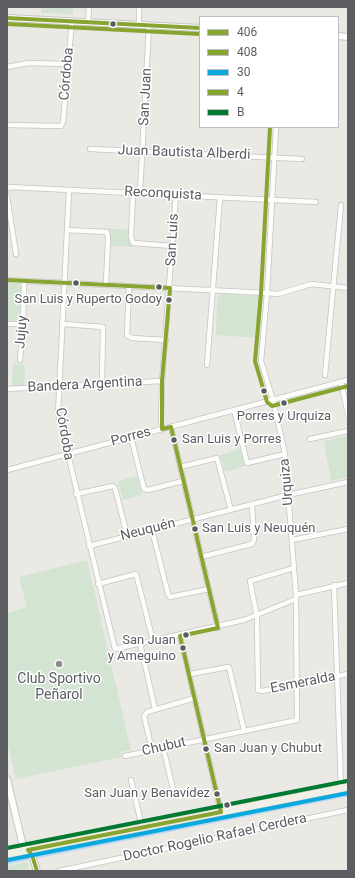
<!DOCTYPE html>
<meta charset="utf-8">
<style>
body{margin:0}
#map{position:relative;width:355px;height:878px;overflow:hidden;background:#eae9e4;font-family:Roboto,sans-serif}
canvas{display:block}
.frame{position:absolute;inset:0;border:8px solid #5b5d61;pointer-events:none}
.legend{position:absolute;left:199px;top:16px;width:140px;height:112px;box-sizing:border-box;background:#fff;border:1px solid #bdbec0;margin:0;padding:5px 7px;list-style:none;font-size:12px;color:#5b5d61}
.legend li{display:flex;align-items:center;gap:8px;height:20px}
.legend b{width:20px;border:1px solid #bdbec0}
</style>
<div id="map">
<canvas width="355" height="878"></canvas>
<div class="frame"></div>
<ul class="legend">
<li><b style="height:5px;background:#88a431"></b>406</li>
<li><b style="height:5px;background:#88a431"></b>408</li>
<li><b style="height:5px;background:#09a8dd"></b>30</li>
<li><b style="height:5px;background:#88a431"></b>4</li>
<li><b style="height:5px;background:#007a32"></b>B</li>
</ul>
</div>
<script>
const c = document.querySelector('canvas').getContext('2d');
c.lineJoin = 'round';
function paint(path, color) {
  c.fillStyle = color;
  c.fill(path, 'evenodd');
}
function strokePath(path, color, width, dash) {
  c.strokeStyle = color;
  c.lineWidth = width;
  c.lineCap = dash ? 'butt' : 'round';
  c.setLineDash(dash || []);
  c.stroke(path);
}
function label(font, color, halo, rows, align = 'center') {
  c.font = font + ' Roboto,sans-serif';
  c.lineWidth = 3;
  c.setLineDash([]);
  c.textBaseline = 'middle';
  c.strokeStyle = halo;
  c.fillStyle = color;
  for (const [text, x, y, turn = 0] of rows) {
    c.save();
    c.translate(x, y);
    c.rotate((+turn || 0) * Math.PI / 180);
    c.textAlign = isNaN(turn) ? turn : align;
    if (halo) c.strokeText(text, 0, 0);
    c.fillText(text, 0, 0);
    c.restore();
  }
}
const green = new Path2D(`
 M41 7H84V9L73 8V14L41 13Z
 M104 228 129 230 130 242 135 247 111 246 110 235Z
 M7 283 18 284 21 287 20 317 16 322 7 321Z
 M222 294 259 296 262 301 259 338 216 335 217 298Z
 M13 364 25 365 24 386H12Z
 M346 436 348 437V477L331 481 324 441Z
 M240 449 245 466 225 472 220 455Z
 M137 476 142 495 123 500 118 481Z
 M87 560 131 750 121 752 122 757 16 779 7 741V613L27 607 19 577Z
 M28 862 29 868 27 871H7V866Z`);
const canal = new Path2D(`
 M7 862 348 794`);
const street = new Path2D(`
 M88 22 89 7
 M139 24V7
 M7 67 29 63 67 64
 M7 125 61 126 63 122 72 21
 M90 149 302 159
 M7 189 9 187 316 202
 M69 190 58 413 115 649 244 620 296 599
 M133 193 131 237 133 243 173 246
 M140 193 149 25
 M7 196 16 254
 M67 230 107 232 108 239 106 284
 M7 280 267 293 278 294 311 284 348 288
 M129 286 127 335 132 338 166 340
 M7 324H23
 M63 324 103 327 102 384
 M20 360 23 324 24 281
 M207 365 220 197
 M325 375 341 205
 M341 382 348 415
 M7 389 162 381
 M234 410 247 463 285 454
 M171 427 218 628
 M162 429 161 421 162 381 176 194
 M131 437 144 489 148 490 183 481
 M310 439 348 431
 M180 467 217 458 231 510
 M7 470 348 380
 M76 494 113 486 115 488 127 535
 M152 530 168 594 170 597 209 589
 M292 540 348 529
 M89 546 288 495 348 482
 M201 557 252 544 254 540 252 505
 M294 568 250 581 257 617 258 690 262 691 348 674
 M98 584 136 574 153 641
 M334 585 341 788
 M296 595 348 583
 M180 636 221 812
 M140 643 155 709
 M190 674 229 667 244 730
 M163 747 173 789
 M152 750 144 716 147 712 195 698
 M125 756 297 720 296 595 285 454 273 400 261 361 267 293 276 127
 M131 780 142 827
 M59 871 348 810`);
const secondary = new Path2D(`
 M7 18 200 28
 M338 36 348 37
 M7 779 22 842 32 855 37 871`);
const primary = new Path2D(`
 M7 854 348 787`);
const bus1 = new Path2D(`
 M7 280 170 288 162 381V429L171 427 218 628 180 636 221 812 28 850 32 855 37 871`);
const bus2 = new Path2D(`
 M7 18 200 28`);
const bus3 = new Path2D(`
 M8 860 348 793`);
const bus4 = new Path2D(`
 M7 24 200 34
 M270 127 261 293 255 361 267 402 272 406 348 386`);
const bus5 = new Path2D(`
 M7 848 347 781`);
const markers = [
 [113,24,3.5,"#5b5d61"],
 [76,283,3.5,"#5b5d61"],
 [159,287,3.5,"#5b5d61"],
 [169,300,3.5,"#5b5d61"],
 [264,391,3.5,"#5b5d61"],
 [284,403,3.5,"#5b5d61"],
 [174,440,3.5,"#5b5d61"],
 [195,529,3.5,"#5b5d61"],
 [186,635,3.5,"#5b5d61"],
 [183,648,3.5,"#5b5d61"],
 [59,664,4,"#8d8e8f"],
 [206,749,3.5,"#5b5d61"],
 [217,794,3.5,"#5b5d61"],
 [227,805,3.5,"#5b5d61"]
];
const busNames = [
 ["San Luis y Ruperto Godoy",162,300],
 ["Porres y Urquiza",284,417,"center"],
 ["San Luis y Porres",182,440,"left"],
 ["San Luis y Neuquén",202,529,"left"],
 ["San Juan",176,641],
 ["y Ameguino",176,657],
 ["San Juan y Chubut",214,749,"left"],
 ["San Juan y Benavídez",210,794]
];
const streetNames = [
 ["Córdoba",67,74,-85],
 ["San Juan",146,97,-87],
 ["Juan Bautista Alberdi",184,153,2],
 ["Reconquista",163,194,3],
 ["San Luis",173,240,-87],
 ["Jujuy",22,332,-86],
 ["Bandera Argentina",85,385,-3],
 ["Córdoba",64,434,80],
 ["Porres",131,437,-15],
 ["Urquiza",287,482,-95],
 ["Neuquén",148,530,-14],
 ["Esmeralda",303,683,-11],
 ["Chubut",164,747,-13],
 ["Doctor Rogelio Rafael Cerdera",215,838,-12]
];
const poiNames = [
 ["Club Sportivo",59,679],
 ["Peñarol",59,695]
];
paint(green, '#d3e5d2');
strokePath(canal, '#bcd6f0', 4.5);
strokePath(street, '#c6c5c5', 6);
strokePath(secondary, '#c6c7c6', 8);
strokePath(primary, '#cfcab5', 8);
strokePath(street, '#fcfcfb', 4.5);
strokePath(secondary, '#fcfcfb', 6);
strokePath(primary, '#f1f0e7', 7);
strokePath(bus1, '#88a431', 4);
strokePath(bus2, '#88a431', 4);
strokePath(bus3, '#09a8dd', 4);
strokePath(bus4, '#88a431', 4);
strokePath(bus5, '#007a32', 4);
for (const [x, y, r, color] of markers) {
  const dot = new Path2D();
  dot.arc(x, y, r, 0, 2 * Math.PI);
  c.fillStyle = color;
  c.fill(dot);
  strokePath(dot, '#fff', 1.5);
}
label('13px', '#5b5d61', '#fff', busNames, 'right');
label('14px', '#5b5d61', '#fff', streetNames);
label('14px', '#5b5d61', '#fff', poiNames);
</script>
